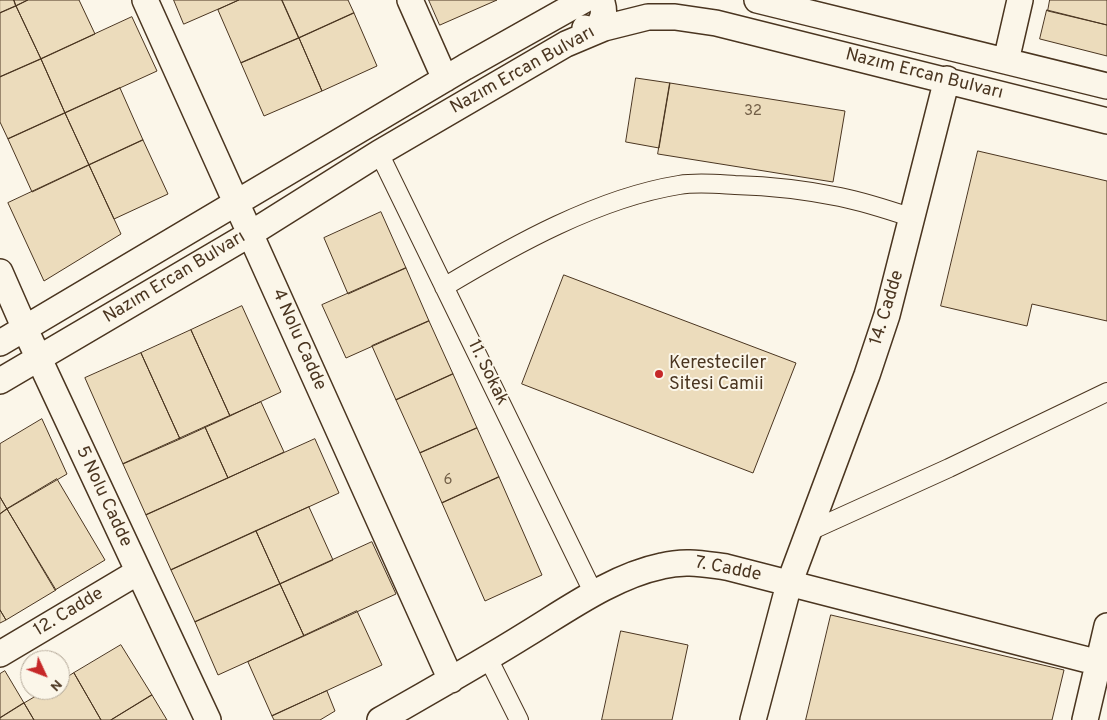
<!DOCTYPE html>
<meta charset="utf-8">
<style>
body{margin:0}
#map{position:relative;width:1107px;height:720px;overflow:hidden;background:#fbf6e9;font-family:Overpass,sans-serif}
canvas{display:block}
.north{position:absolute;left:20px;top:650px;width:50px;height:50px;box-sizing:border-box;background:#fbf6e9;border:1px solid #b4a999;border-radius:50%;rotate:133deg;font-size:14px;font-weight:700;line-height:20px;text-align:center;color:#4a3520}
.north::after{content:'';display:block;margin:auto;width:18px;height:22px;background:#c62828;clip-path:polygon(50% 0,100% 100%,50% 72%,0 100%)}
</style>
<div id="map">
<canvas width="1107" height="720"></canvas>
<div class="north">N</div>
</div>
<script>
const c = document.querySelector('canvas').getContext('2d');
c.lineJoin = 'round';
function paint(path, color) {
  c.fillStyle = color;
  c.fill(path, 'evenodd');
}
function strokePath(path, color, width, dash) {
  c.strokeStyle = color;
  c.lineWidth = width;
  c.lineCap = dash ? 'butt' : 'round';
  c.setLineDash(dash || []);
  c.stroke(path);
}
function label(font, color, halo, rows, align = 'center') {
  c.font = font + ' Overpass,sans-serif';
  c.lineWidth = 4;
  c.setLineDash([]);
  c.textBaseline = 'middle';
  c.strokeStyle = halo;
  c.fillStyle = color;
  for (const [text, x, y, turn = 0] of rows) {
    c.save();
    c.translate(x, y);
    c.rotate((+turn || 0) * Math.PI / 180);
    c.textAlign = isNaN(turn) ? turn : align;
    if (halo) c.strokeText(text, 0, 0);
    c.fillText(text, 0, 0);
    c.restore();
  }
}
const building = new Path2D(`
 M0 0H14L16 6 0 13Z
 M14 0H28L16 6Z
 M28 0H79L95 34 41 59 16 6Z
 M174 0H239L184 24Z
 M239 0H282L299 38 241 63 218 10Z
 M282 0H348L354 13 299 38Z
 M429 0H497L440 25Z
 M1050 0H1107V25L1048 11Z
 M16 6 41 59 0 77V13Z
 M1047 10 1107 25V56L1040 39Z
 M354 13 377 66 322 91 299 38Z
 M132 17 157 71 65 113 41 59Z
 M299 38 322 91 264 116 241 63Z
 M41 59 65 113 8 139 0 122V77Z
 M636 78 670 83 659 148 626 142Z
 M670 83 845 111 833 182 658 154Z
 M120 88 143 140 89 165 65 113Z
 M65 113 89 165 32 192 8 139Z
 M143 140 168 194 114 219 89 165Z
 M978 151 1107 181V321L1032 304 1027 326 941 306Z
 M89 165 121 234 44 281 8 203Z
 M381 212 406 268 348 294 324 238Z
 M406 268 429 321 346 358 322 305Z
 M564 275 796 363 753 473 522 384Z
 M242 306 281 392 230 416 191 330Z
 M429 321 453 374 396 400 372 346Z
 M191 330 230 416 180 439 141 353Z
 M141 353 180 439 123 464 85 378Z
 M453 374 477 428 420 453 396 400Z
 M261 402 284 452 228 478 205 427Z
 M42 419 67 474 7 509 0 497V444Z
 M205 427 228 478 146 515 123 464Z
 M477 428 499 477 442 503 420 453Z
 M315 439 339 493 171 570 146 515Z
 M499 477 542 575 485 601 442 503Z
 M57 479 105 560 55 590 7 509Z
 M0 497 7 509 0 514Z
 M309 507 333 560 280 584 256 531Z
 M7 509 56 590 6 620 0 610V514Z
 M256 531 280 584 195 622 171 570Z
 M372 542 396 594 304 636 280 584Z
 M280 584 304 636 218 675 195 622Z
 M0 610 6 620 0 623Z
 M357 611 382 665 272 716 248 662Z
 M831 615 1064 670 1052 720H806Z
 M621 631 688 645 672 720H602Z
 M121 645 152 695 111 720H101L74 673Z
 M5 671 24 703 0 718V674Z
 M74 673 101 720H34L24 703 46 690H60V682Z
 M327 691 335 711 320 720H274L272 716Z
 M152 695 167 720H111Z
 M24 703 34 720H0V718Z`);
const street = new Path2D(`
 M379 153 594 594
 M444 287C514 245 598 198 679 185 697 182 717 184 735 185 770 186 806 190 840 197 865 202 889 210 913 218
 M810 531 949 468 1107 392
 M488 658 519 720`);
const secondary = new Path2D(`
 M145 0 451 680
 M410 0 445 79
 M757 0 1107 86
 M585 28 594 31C603 22 606 12 601 0
 M1006 61 1020 0
 M0 272 25 329 208 720
 M0 343 465 67 584 0
 M0 381 250 234 379 153 566 44 604 28 648 17H675L716 23 1107 121
 M0 654 138 572
 M380 720C429 692 479 664 527 634 568 609 614 576 662 566 685 560 703 564 726 567L1107 665
 M753 720 789 584 867 375 887 315 947 79
 M1085 720 1107 626`);
const markers = [
 [659,374,5,"#c62828"]
];
const numberNames = [
 ["32",753,112],
 ["6",448,481]
];
const streetNames = [
 ["Nazım Ercan Bulvarı",523,71,-29],
 ["Nazım Ercan Bulvarı",924,75,14],
 ["Nazım Ercan Bulvarı",175,278,-31],
 ["14. Cadde",888,308,-73],
 ["4 Nolu Cadde",298,340,66],
 ["11. Sokak",487,373,64],
 ["5 Nolu Cadde",103,497,65],
 ["7. Cadde",728,570,11],
 ["12. Cadde",69,613,-31]
];
const poiNames = [
 ["Keresteciler",669,364],
 ["Sitesi Camii",669,385]
];
paint(building, '#ecdcbc');
strokePath(building, '#4a3520', 1);
strokePath(street, '#4a3520', 20);
strokePath(secondary, '#4a3520', 28);
strokePath(street, '#fbf6e9', 18);
strokePath(secondary, '#fbf6e9', 25);
for (const [x, y, r, color] of markers) {
  const dot = new Path2D();
  dot.arc(x, y, r, 0, 2 * Math.PI);
  c.fillStyle = color;
  c.fill(dot);
  strokePath(dot, '#fbf6e9', 2);
}
label('15px', '#725f47', null, numberNames);
label('18px', '#4a3520', '#fbf6e9', streetNames);
label('18px', '#4a3520', '#fbf6e9', poiNames, 'left');
</script>
